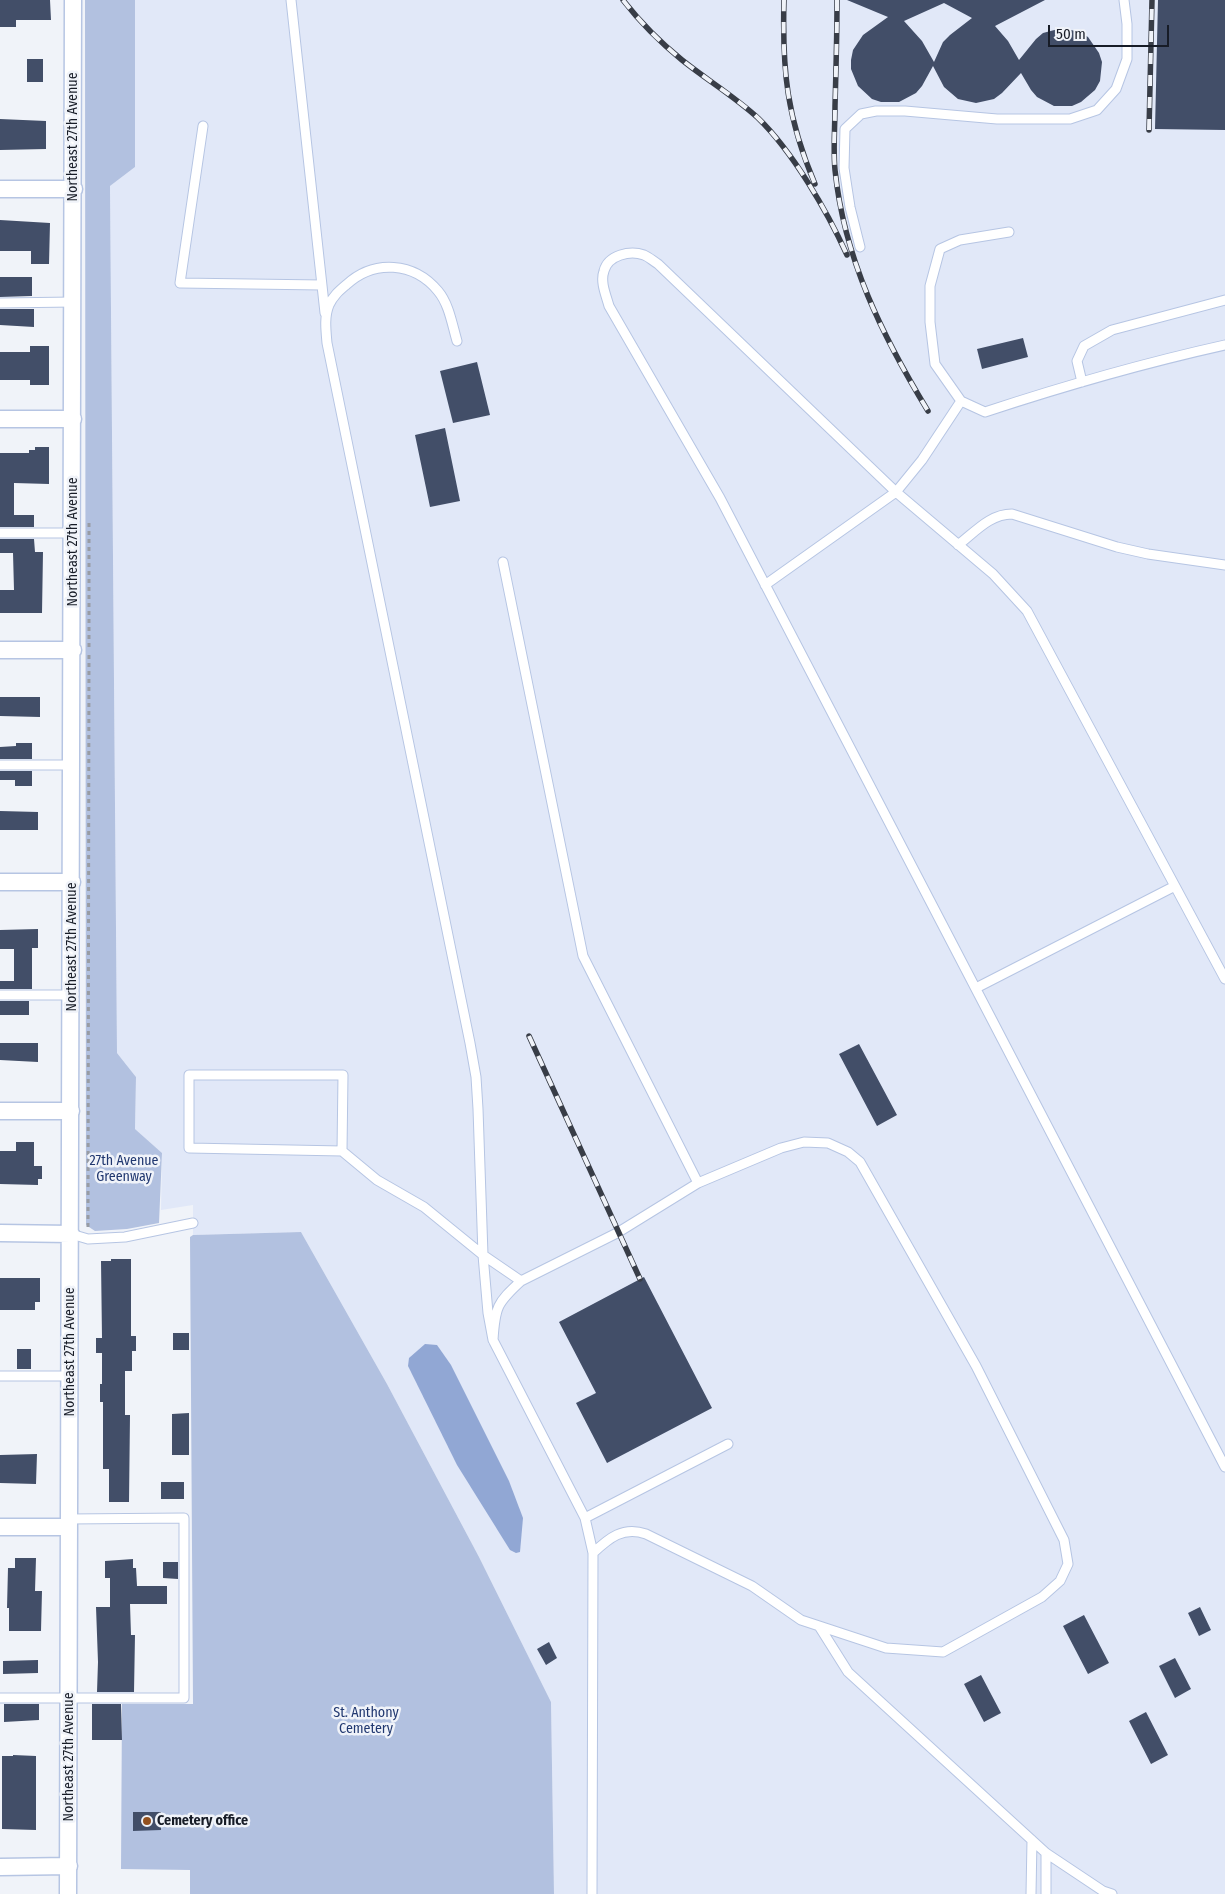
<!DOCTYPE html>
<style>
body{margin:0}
#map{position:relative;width:1225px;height:1894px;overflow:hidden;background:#f0f3f9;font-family:"Fira Sans Condensed",sans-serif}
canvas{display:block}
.scale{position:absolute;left:1048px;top:25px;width:121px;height:22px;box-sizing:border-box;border:2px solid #171c27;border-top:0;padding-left:6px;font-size:15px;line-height:18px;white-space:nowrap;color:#171c27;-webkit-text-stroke:4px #f0f3f9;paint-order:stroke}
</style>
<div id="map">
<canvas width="1225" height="1894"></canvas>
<div class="scale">50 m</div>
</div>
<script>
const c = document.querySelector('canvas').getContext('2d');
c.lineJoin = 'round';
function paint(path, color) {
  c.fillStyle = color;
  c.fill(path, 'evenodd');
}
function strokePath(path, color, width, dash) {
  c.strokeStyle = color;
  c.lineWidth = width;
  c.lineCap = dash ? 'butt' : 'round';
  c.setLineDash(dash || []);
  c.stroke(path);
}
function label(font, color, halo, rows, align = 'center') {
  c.font = font + ' "Fira Sans Condensed",sans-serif';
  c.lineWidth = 5;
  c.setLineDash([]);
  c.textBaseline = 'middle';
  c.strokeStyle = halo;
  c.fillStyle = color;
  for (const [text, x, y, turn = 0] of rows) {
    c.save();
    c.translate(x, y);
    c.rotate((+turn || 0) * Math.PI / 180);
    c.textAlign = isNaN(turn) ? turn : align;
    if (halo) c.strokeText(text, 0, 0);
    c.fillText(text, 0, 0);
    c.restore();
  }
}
const built = new Path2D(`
 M135 0H1225V1894H554L551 1702 479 1557 387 1384 301 1232 193 1235V1205L161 1210 162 1153 135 1129 136 1077 117 1053 110 186 135 167Z`);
const green = new Path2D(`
 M85 0H135V167L110 186 117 1053 136 1077 135 1129 162 1153 159 1223 127 1229 95 1231 86 1225Z
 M301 1232 387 1384 479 1557 551 1702 554 1894H190V1870L121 1869 122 1704H193L190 1237 193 1235Z`);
const water = new Path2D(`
 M425 1344 437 1345 451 1365 509 1481 523 1518 520 1552 516 1553 510 1550 457 1465 408 1366 409 1358Z`);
const building = new Path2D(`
 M0 0H50L51 20H16V27H0Z
 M847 0H1045L995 26 1008 41 1019 60 1036 39 1043 33 1062 28 1080 32 1088 37 1099 53 1102 62 1100 81 1095 90 1081 102 1072 106H1054L1037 97 1031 90 1021 73 1002 93 994 99 976 103 958 99 944 87 933 66 922 86 916 93 899 102H881L872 99 858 86 851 69V60L853 50 863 35 888 17ZM944 3 972 18 950 35 943 42 934 62 922 41 904 21Z
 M1158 0H1225V130L1155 129Z
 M27 59H43V82H27Z
 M0 119 46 121V149L0 150Z
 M0 220 50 223 49 264H31V251H0Z
 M0 277H32V296L0 297Z
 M0 309H34V327L0 325Z
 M1023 338 1028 357 982 369 977 349Z
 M30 346H49V385H30V380H0V352H30Z
 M477 362 490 415 453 423 440 371Z
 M445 428 460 501 430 507 415 435Z
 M35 447H49V484L14 483V515H34V527H0V453H29V450H35Z
 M0 539H34L35 552H43L42 613H0V590H14L13 553H0Z
 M0 697H40V717L0 716Z
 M16 743H32V759H0V747L16 746Z
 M0 771H32V786H15V780H0Z
 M0 811 38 812V830H0Z
 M38 929V948H32V989H0V981H14V949H0V930Z
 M0 1001H29V1015H0Z
 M0 1043H38V1062L0 1060Z
 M859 1044 897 1115 877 1126 839 1054Z
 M16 1142H34V1166H42V1179H38V1185L0 1184V1151H16Z
 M111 1259H131V1336H136V1351H132V1371H125V1415H130L129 1502H109V1469H103V1402H100V1384H102V1353H96V1338H102L101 1261H111Z
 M644 1277 712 1408 607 1463 576 1403 596 1393 559 1322Z
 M0 1278H40V1302H35V1310H0Z
 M173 1333H189V1350H173Z
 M17 1349H31V1369H17Z
 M189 1413V1455H172V1414Z
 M37 1454 36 1484 0 1483V1455Z
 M161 1482H184V1499H161Z
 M15 1558H36L35 1591H42L41 1631H9V1608H7L8 1568H15Z
 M133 1559V1568H136L137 1586H167V1604H130L131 1635H135L134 1692H97L98 1662 96 1607H110V1578H105V1561Z
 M163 1562H178V1579L163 1578Z
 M1200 1607 1211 1630 1199 1636 1188 1613Z
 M1084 1615 1109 1663 1088 1674 1063 1626Z
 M549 1642 557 1658 546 1665 537 1649Z
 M1175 1658 1191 1689 1175 1698 1159 1666Z
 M38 1660V1673L3 1674V1661Z
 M981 1675 1001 1713 984 1722 964 1684Z
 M4 1704H39V1720L4 1722Z
 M92 1704H121L122 1740H92Z
 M1146 1712 1168 1755 1151 1764 1129 1721Z
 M13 1755 36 1756V1830L2 1829V1756H13Z
 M133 1812H161V1830L133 1831Z`);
const path = new Path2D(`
 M89 647V523
 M88 1227 89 653`);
const service = new Path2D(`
 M291 0 325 313
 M203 126 180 283 322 285
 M1009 232 960 240 940 249 930 286V322L935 364 961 401 985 412C1064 386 1144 363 1225 345
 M860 247 850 207 844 168 845 129 861 114 876 111H905L997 119H1070L1097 110 1116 89 1127 59V24L1124 0
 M0 303 74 302
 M457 341C452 324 449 304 438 291 414 262 374 259 346 285 339 291 333 296 329 305 324 317 326 331 327 343L470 1043 476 1077 478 1109 483 1255 488 1313 493 1340
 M1082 382 1077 361 1084 346 1112 330 1225 300
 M0 533H73
 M958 545C975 532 990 514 1012 514L1117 547 1148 554 1225 565
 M503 562 583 956 698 1183
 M765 585 896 492 922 460 961 401
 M0 765H72
 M1225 979 1027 611 993 574 896 492 658 264C653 261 649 257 644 255 630 250 608 255 604 271 600 282 606 295 609 306L720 498 1225 1467
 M976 988 1175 886
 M0 995H71
 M342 1151 343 1075H189V1148L342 1151 377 1180 424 1207 483 1255 521 1281 617 1233 698 1183 781 1148 804 1142 828 1143 848 1152 860 1162 976 1366 1064 1540 1068 1564 1060 1581 1042 1597 943 1652 886 1648 801 1620 752 1586 646 1534C623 1526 609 1538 593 1553L592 1894
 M71 1234 88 1239 125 1237 193 1223
 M521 1281C497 1303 495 1307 493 1340L585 1518 593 1553
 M0 1376H70
 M585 1518 728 1444
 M819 1626 848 1672 1046 1853 1103 1891 1112 1894
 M0 1698H184V1518L69 1519
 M1031 1894 1032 1840
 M1046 1894V1853`);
const minor = new Path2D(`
 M0 189H74
 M0 419H73
 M0 650H73
 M0 882H72
 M0 1111H71
 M0 1233 71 1234
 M0 1527H69
 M0 1867 69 1866
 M68 1894 73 0`);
const rail = new Path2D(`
 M623 0C640 22 660 42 682 60 707 80 734 96 758 118 793 152 827 211 847 255
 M784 0C782 71 787 118 815 184
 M837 0C837 35 836 71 835 106 835 127 833 149 835 170 844 259 883 337 928 411
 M1149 130 1152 0
 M529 1036 640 1279`);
const markers = [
 [147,1821,5,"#93511e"]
];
const streetNames = [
 ["Northeast 27th Avenue",73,137,-90],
 ["Northeast 27th Avenue",73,542,-90],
 ["Northeast 27th Avenue",72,947,-90],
 ["Northeast 27th Avenue",70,1352,-90],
 ["Northeast 27th Avenue",69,1757,-90]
];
const parkNames = [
 ["27th Avenue",124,1161],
 ["Greenway",124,1177],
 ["St. Anthony",366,1713],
 ["Cemetery",366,1729]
];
const poiNames = [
 ["Cemetery office",157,1821]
];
paint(built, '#e1e8f8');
paint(green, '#b2c1e0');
paint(water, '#91a7d4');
paint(building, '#424e68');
strokePath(service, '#b6c5e3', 11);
strokePath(minor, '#b6c5e3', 19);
strokePath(path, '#989ca4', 3, [4, 4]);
strokePath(service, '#fff', 9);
strokePath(minor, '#fff', 16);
strokePath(rail, '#383d47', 5.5);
strokePath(rail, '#f0f3f9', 4, [11]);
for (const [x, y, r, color] of markers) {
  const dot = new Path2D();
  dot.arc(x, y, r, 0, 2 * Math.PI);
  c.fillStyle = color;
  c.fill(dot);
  strokePath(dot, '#f0f3f9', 2);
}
label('14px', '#171c27', '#f0f3f9', streetNames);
label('14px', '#213870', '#f0f3f9', parkNames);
label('bold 14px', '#171c27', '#f0f3f9', poiNames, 'left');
</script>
